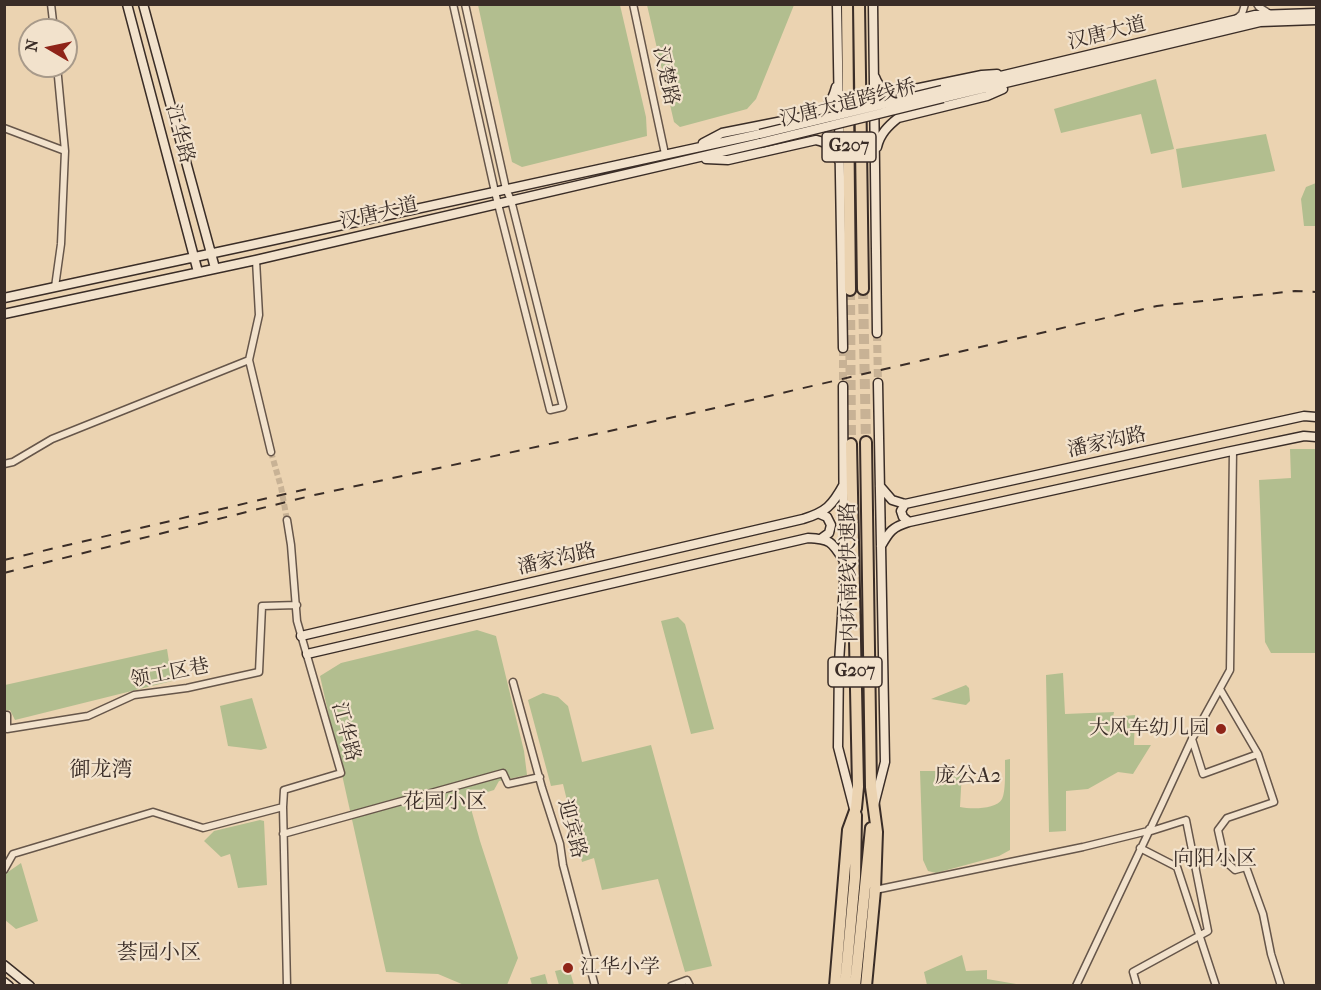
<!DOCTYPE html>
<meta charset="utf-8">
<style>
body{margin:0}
#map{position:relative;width:1321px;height:990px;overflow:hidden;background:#ebd3b1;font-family:"IM FELL French Canon",serif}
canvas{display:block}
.frame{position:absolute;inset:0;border:6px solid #3a2d27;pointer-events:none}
.north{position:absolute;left:18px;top:18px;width:60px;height:60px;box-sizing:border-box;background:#f2e2cc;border:2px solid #a89a8a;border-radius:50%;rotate:279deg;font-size:16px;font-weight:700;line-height:24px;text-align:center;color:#3a2d27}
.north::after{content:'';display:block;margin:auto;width:21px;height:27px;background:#8f2418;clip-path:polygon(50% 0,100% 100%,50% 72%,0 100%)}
</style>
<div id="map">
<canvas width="1321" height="990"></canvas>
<div class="frame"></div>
<div class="north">N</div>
</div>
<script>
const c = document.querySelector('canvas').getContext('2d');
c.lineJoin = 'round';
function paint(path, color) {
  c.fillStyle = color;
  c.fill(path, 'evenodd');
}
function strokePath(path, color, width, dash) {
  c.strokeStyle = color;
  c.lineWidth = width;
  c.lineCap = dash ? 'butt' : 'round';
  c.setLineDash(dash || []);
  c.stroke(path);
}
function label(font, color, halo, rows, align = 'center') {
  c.font = font + ' "IM FELL French Canon","Noto Serif SC",serif';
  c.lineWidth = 4.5;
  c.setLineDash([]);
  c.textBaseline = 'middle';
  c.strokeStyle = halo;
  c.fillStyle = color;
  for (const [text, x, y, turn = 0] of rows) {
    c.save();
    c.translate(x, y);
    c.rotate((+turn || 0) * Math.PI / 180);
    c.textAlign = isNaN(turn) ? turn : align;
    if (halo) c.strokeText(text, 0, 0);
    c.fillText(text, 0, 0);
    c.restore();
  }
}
const green = new Path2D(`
 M478 5H620L646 117 647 136 522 167 512 162Z
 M647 5V4L794 5 756 99 747 109 680 127 674 122Z
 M1156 79 1174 149 1151 154 1141 114 1061 133 1054 109Z
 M1266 134 1275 171 1182 188 1176 149Z
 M1316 183V226H1304L1301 199 1306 187Z
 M1290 449H1316V653H1271L1265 642 1259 480 1291 478Z
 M678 617 685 624 714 729 691 734 661 621Z
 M477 630 496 636 524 751 527 775 499 781 494 790 468 798 480 841 518 958 507 985H464L438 974 386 972 320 676 341 663Z
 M167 649 172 681 15 720 10 710 5 711V685Z
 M1063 673 1065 714 1114 712 1113 717 1135 715 1134 745H1151L1133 774 1118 772 1088 789 1066 791V831L1049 832 1046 675Z
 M966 685 969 688 970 701 966 705 931 699Z
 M543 693 558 697 568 706 582 762 651 745 712 966 685 972 658 879 602 890 594 858 582 862 563 784 551 786 528 700Z
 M252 698 267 748 261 750 228 746 220 706Z
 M1010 759V850L999 856 936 873 928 871 923 860 920 771H962L960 807C970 809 996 810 1002 799 1006 792 1005 769 1005 760Z
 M260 820 264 821 267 885 238 888 230 854 221 857 204 841 214 831Z
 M21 863 38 921 16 929 5 920V874Z
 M962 955 966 971 987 970V979L1022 985H927L924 972Z
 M569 968 574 985H559L555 971Z
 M545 974 548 985H532L530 978Z`);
const streetTunnel = new Path2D(`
 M271 452 281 487 287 520`);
const secondaryTunnel = new Path2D(`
 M877 333 878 383
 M843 348V386`);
const highwayTunnel = new Path2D(`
 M863 289 866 442
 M850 290 851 444`);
const street = new Path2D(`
 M51 4 54 30
 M453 4 495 192 550 410 563 407 511 200 506 189 465 4
 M633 4 665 154
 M1257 4 1259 7 1270 14
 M1236 19 1242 14 1245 4
 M4 128 65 151
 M256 260 259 315 249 360 271 452
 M55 287 61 244 65 151 57 66
 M4 464 13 462 52 439 249 360
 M513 682 542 788 560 844 563 865 595 986
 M1220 689 1258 754 1274 802 1227 818 1218 830 1225 861 1235 870 1246 867 1263 914 1271 954 1281 986
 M4 715H7V729L88 716 134 695 187 688 259 672 262 606 297 605
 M1192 739 1203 774 1258 754
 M283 834 503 773 508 784 540 777
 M1140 848 1177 867 1216 986
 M4 870 13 854 153 812 203 828 283 807
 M875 890 1083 847 1148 831 1149 829
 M287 986 283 807 284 790 341 773 297 621 291 545 287 520
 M671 986 687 980 690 986
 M1076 986 1162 804 1192 739 1230 670 1233 451
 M1137 986 1133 972 1208 931 1186 820 1148 832`);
const secondary = new Path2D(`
 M127 4 198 272
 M143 4 215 268
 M837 4 843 348
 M873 4 877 333
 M875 77C879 87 884 92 895 93L982 75 997 74
 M942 90 1255 15 1316 13
 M943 98 1260 22 1316 20
 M703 143 722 133 813 115C827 109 832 102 836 87
 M877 147C880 134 888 126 898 118L987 96 1003 89
 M706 159 728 160 816 140C830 143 833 148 839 161
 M4 298 251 245 760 134
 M4 314 256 260 760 143
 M843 386 844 586 839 662 838 747 854 809
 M880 486 892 500 905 504 1304 416 1316 417
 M905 504 901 511 903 517 909 522
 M820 514 827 517 831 525 829 533 822 538
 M881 546C889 532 892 527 909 522L1227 452 1304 436 1316 437
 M301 636 803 519C826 512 832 506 844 484
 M307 654 808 538C831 539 832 542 844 561
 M874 805 885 762 878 383
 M4 965 30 986
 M4 982 9 986`);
const highway = new Path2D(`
 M847 4 850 290
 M859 4 863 289
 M835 986 848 830 856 808 858 787 851 444
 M845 986 855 877 856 815
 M855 986 871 828
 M866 986 875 890 877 832 871 787 866 442`);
const rail = new Path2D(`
 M4 560 315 487
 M4 573 310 496 743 402 1157 306 1295 291 1316 292`);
const secondaryBridge = new Path2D(`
 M760 134 942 90
 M760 143 943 98`);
const markers = [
 [1221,729,6,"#8f2418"],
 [568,968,6,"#8f2418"]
];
const shields = [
 [849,147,54],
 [855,672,54]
];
const shieldNames = [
 ["G207",849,147],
 ["G207",855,672]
];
const streetNames = [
 ["汉唐大道",1107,34,-14],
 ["汉楚路",665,76,78],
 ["汉唐大道跨线桥",848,104,-14],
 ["江华路",179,134,75],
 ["汉唐大道",379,214,-13],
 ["潘家沟路",1107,443,-12],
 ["潘家沟路",557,560,-13],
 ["内环南线快速路",850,572,-91],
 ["领工区巷",170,674,-11],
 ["江华路",345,732,75],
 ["迎宾路",571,829,75]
];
const poiNames = [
 ["大风车幼儿园",1209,729],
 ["江华小学",580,968,"left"]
];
const neighbourhoodNames = [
 ["御龙湾",101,771],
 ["庞公A2",968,777],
 ["花园小区",445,803],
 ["向阳小区",1215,860],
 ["荟园小区",159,954]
];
paint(green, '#b2be8f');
strokePath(streetTunnel, '#c8b295', 6, [6, 3]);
strokePath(secondaryTunnel, '#c8b295', 8, [8, 4]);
strokePath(highwayTunnel, '#c8b295', 10, [10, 5]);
strokePath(street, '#66564a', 9);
strokePath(secondary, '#3a2d27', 11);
strokePath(highway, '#3a2d27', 14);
strokePath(street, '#f2e2cc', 6);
strokePath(secondary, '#f2e2cc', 8);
strokePath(highway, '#ebd3b1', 10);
strokePath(rail, '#3a2d27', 2, [10, 10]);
strokePath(secondaryBridge, '#3a2d27', 11, []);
strokePath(secondaryBridge, '#f2e2cc', 8);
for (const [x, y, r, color] of markers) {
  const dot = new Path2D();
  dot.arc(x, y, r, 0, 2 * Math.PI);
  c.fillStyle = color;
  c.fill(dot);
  strokePath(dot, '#f2e2cc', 2);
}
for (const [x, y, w] of shields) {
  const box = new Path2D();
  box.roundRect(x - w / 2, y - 15, w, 30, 4.5);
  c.fillStyle = '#f2e2cc';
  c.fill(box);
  strokePath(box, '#3a2d27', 1.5);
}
label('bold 18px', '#3a2d27', null, shieldNames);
label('20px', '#3a2d27', '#f2e2cc', streetNames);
label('20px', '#3a2d27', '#f2e2cc', poiNames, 'right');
label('21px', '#3a2d27', '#f2e2cc', neighbourhoodNames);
</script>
